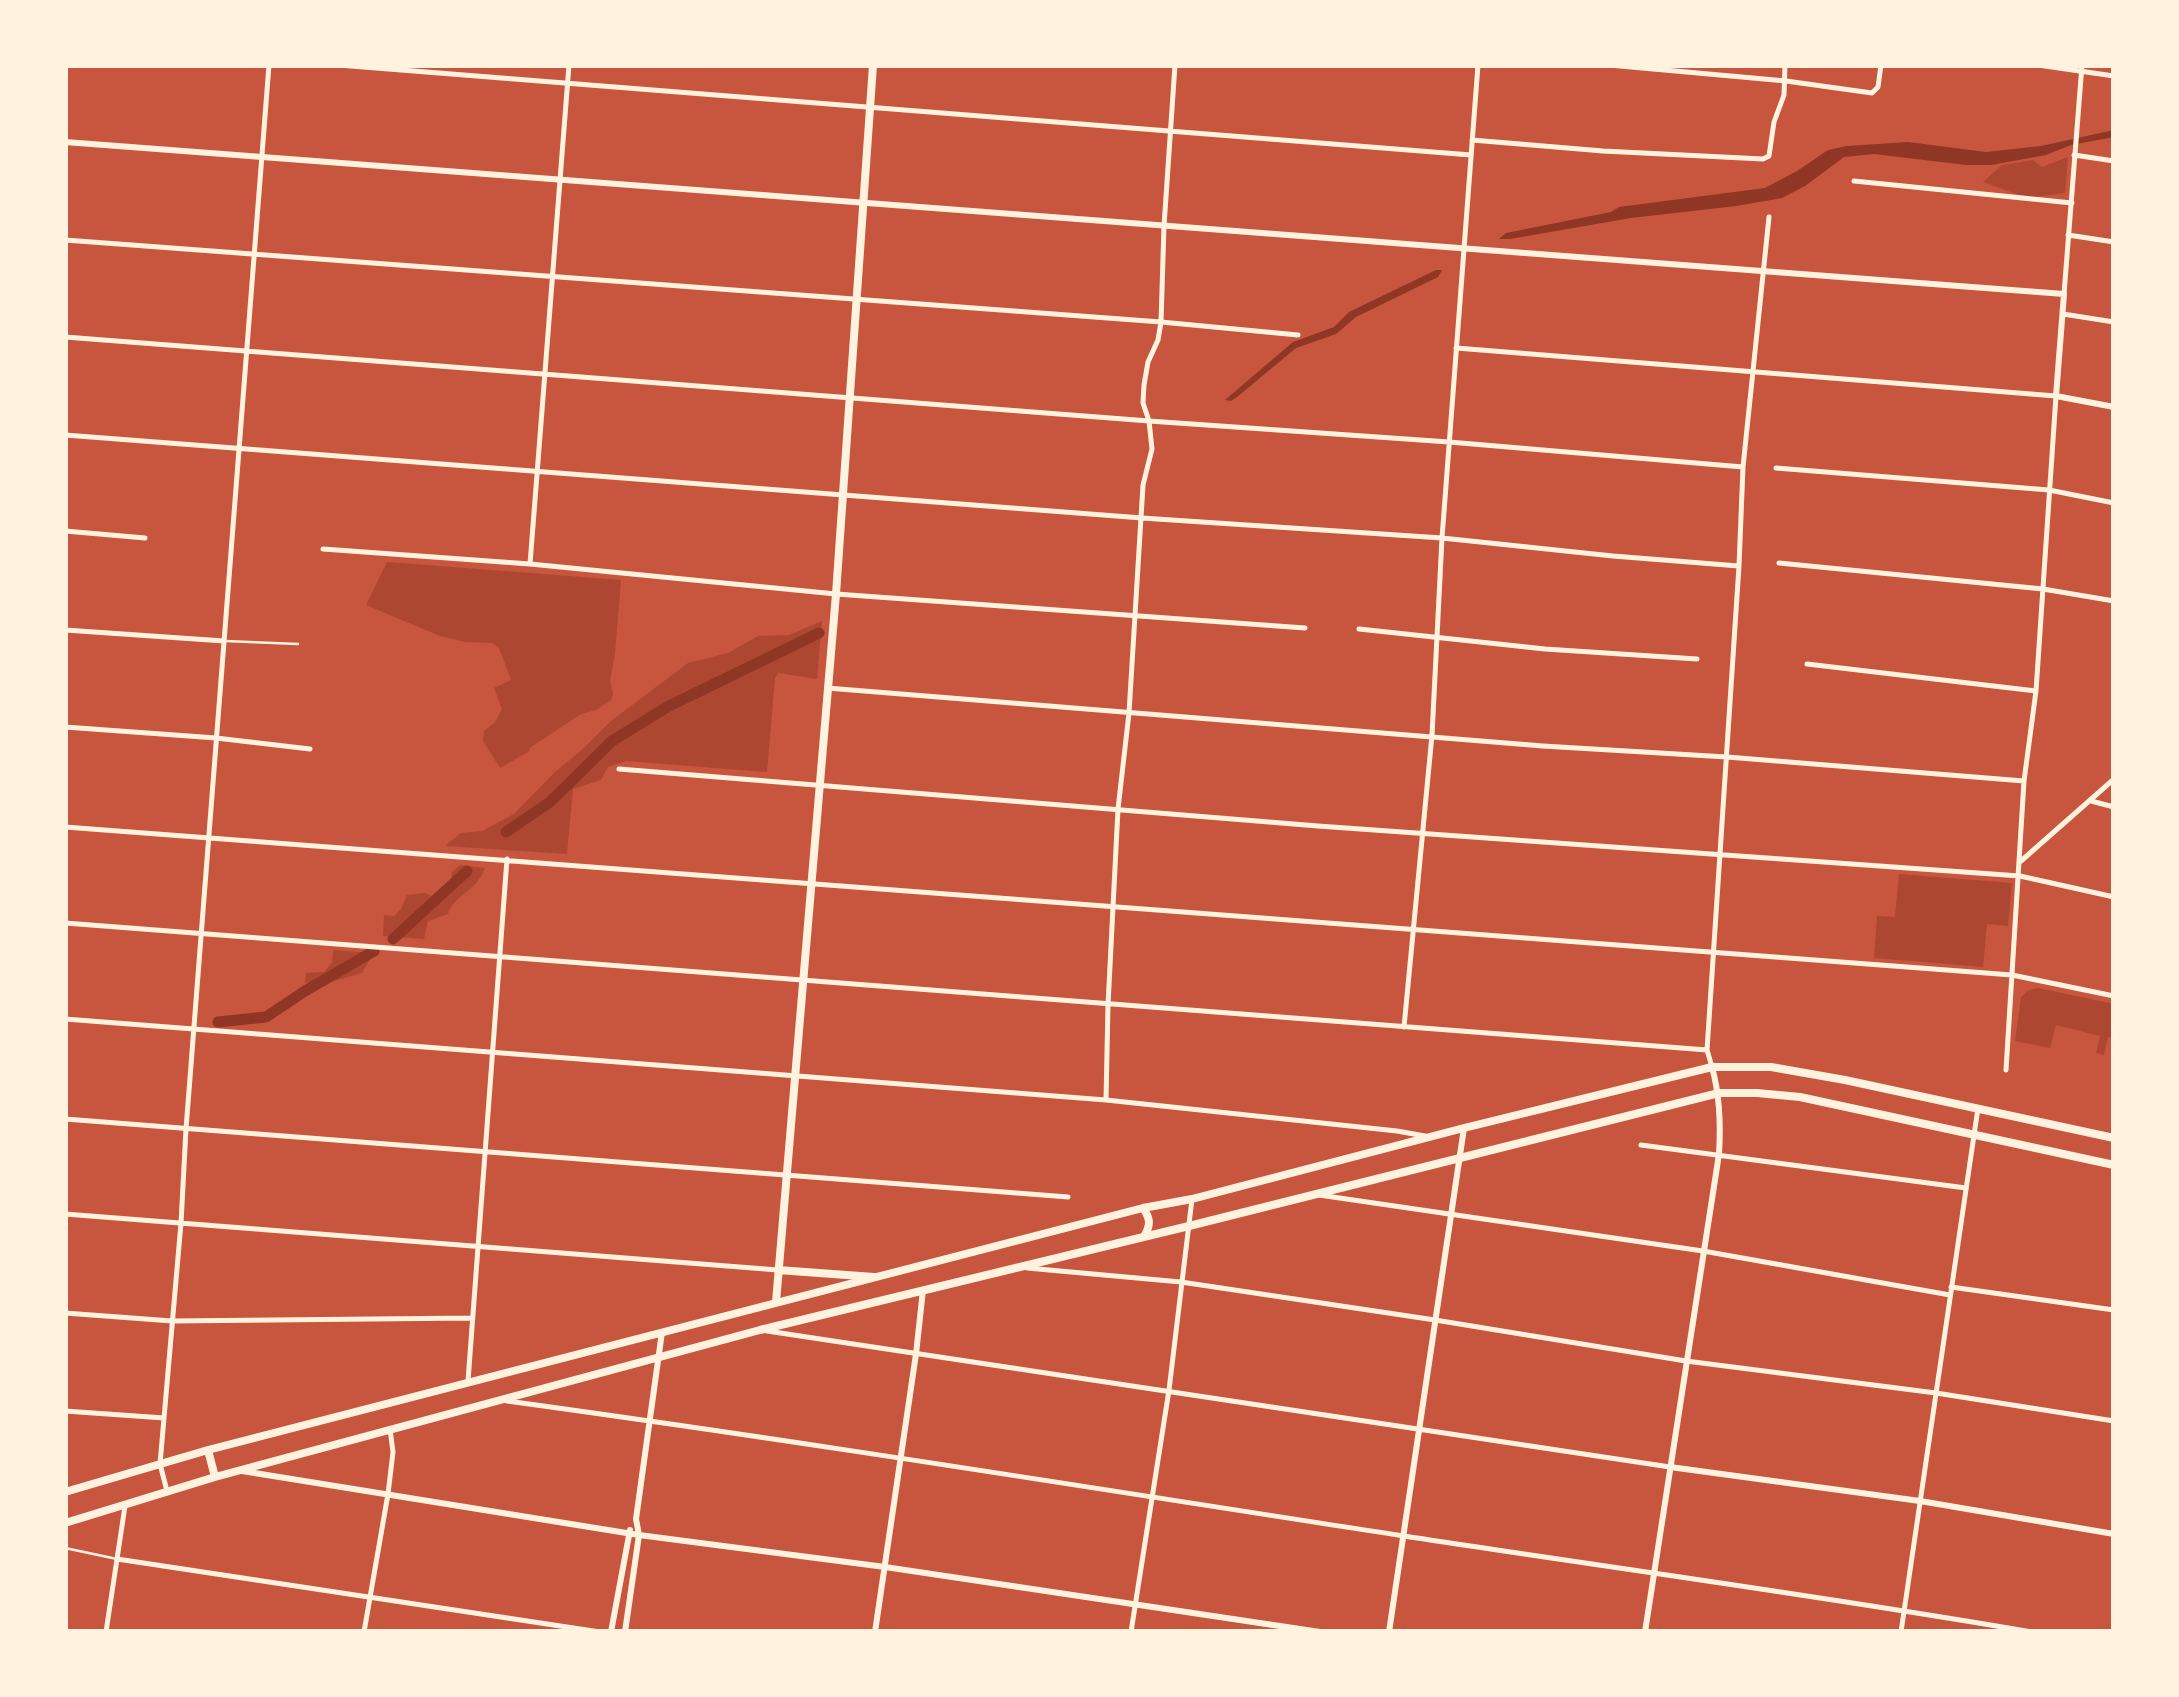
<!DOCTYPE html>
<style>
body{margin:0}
#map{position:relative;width:2179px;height:1697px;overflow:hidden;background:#c8553d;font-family:Karla,sans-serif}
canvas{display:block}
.frame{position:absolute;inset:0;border:68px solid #fff3e0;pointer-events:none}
</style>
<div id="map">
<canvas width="2179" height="1697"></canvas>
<div class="frame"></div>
</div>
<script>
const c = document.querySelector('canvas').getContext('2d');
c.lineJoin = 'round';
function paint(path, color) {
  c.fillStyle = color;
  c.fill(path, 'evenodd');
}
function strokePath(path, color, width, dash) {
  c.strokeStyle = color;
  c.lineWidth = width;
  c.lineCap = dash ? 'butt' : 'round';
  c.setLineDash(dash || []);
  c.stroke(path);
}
const green = new Path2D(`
 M2068 157 2065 193 2027 198 1983 182 2002 165 2033 160 2042 167Z
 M387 562 621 580 615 653 610 681 613 694 611 700 596 710 581 714 531 747 528 752 500 768 483 741 484 731 495 722 502 709 494 688 511 680 499 648 492 643 465 642 440 636 366 605Z
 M822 621 817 679 778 673 775 678 767 772 626 761 608 767 601 780 573 789 567 854 445 846 461 833 482 831 514 814 555 772 584 748 611 721 688 663 728 653 758 636 789 635Z
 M460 865 485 868C476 893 454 894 448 914L428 921 424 939 383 936 384 915 394 916 401 909 407 895 424 893 432 896 451 881 452 872Z
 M1899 874 2012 883 2008 926 1987 924 1983 967 1874 958 1877 916 1895 917Z
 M333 950 373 953 362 973 320 985 305 983 306 973 324 972 332 962Z
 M2038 988 2114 1004V1038L2108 1037 2104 1055 2096 1053 2100 1036 2056 1025 2050 1048 2015 1041 2021 997 2029 990Z`);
const water = new Path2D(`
 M2114 130V137L2071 145 2046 155 1991 165H1966L1874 154 1844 157 1805 186 1782 198 1736 206 1631 218 1510 239H1499L1506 233 1611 212 1619 207 1765 188 1797 171 1828 150 1847 146 1908 142 1986 152 2041 146Z
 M1436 270H1442L1438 277 1356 317 1336 334 1296 348 1237 397 1231 401 1225 400 1293 342 1334 327 1349 312Z`);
const canal = new Path2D(`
 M506 832 550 802 612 741 667 707 819 633
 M393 939 467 871
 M218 1022 266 1017 305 991 374 951`);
const service = new Path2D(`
 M225 641 298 644
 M65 1548 117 1559`);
const minor = new Path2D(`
 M338 65 1471 155
 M1609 65 1786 81 1872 93 1878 87 1881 65
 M2038 65 2114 76
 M1472 140 1603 151 1763 159 1769 156 1774 122 1784 95 1785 65
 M2074 155 2114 161
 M1854 181 2072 203
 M2068 235 2114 242
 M65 240 1161 322 1298 335
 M2064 294 2082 65
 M2063 314 2114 322
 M65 337 1149 421 1449 442 1743 467
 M1456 348 2056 396 2036 691 2024 781 2006 1070
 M65 435 1142 518 1442 538 1613 556 1739 566
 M1776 468 2049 490 2114 503
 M65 531 145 538
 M323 549 530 564 836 594 1305 628
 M1779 563 2043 589 2114 601
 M530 564 569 65
 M1359 629 1545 649 1697 659
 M65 630 224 641
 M1807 664 2036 691
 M827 688 1543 746 1727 757 2024 781
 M65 727 216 738 310 749
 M619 769 1318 826 2020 876 2114 897
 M2091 801 2114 807
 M65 827 2012 975 2114 996
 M2021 861 2114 779
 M65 923 1707 1050
 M65 1019 1106 1100 1397 1131 1425 1136
 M1404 1027 1432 735 1442 538 1478 65
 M1712 1067 1707 1050 1739 566 1743 467 1769 217
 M1106 1100 1108 1005 1118 809 1129 713 1143 485 1152 449 1149 421 1143 403 1144 385 1148 362 1158 340 1161 322 1164 226 1175 65
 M65 1119 1068 1197
 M1641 1145 1966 1188
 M1319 1195 1703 1251 1950 1295
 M65 1214 778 1270
 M1027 1268 1181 1282 1435 1320 1686 1361 1936 1393 2114 1421
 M1951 1287 2114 1310
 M65 1313 172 1321 472 1318
 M767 1331 1670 1467
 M468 1381 507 859
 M507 1401C807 1442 1105 1490 1404 1536 1613 1568 1823 1596 2032 1632
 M65 1411 164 1418
 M167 1491 160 1464 181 1223 186 1129 269 65
 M117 1559 600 1632
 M106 1632 125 1506
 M364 1632 388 1494 393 1452 390 1429
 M1131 1632 1169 1390 1192 1199
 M1901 1632 1978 1108`);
const tertiary = new Path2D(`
 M65 142 2064 294 2056 396 2114 407
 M1670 1467 1920 1501 2114 1534
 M242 1471 639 1535 885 1567 1320 1632
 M611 1632 630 1530
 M625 1632 639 1535 636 1519 662 1332
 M875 1632 916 1354 923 1290
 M1389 1632 1464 1128
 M1645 1632 1719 1154C1721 1123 1720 1096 1712 1067`);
const secondary = new Path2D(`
 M778 1270 874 1277
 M776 1302 836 594 873 65`);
const primary = new Path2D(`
 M1143 1208C1150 1218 1151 1224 1145 1235
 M208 1450 215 1477
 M65 1492 208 1450 1143 1208 1192 1199 1464 1128 1712 1067H1771L1845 1080 2114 1138
 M65 1523 215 1477 760 1330 1189 1226 1719 1093H1757L1800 1097 2114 1165`);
paint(green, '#ae4732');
paint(water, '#8f3625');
strokePath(canal, '#8f3625', 11);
strokePath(service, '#fff3e0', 2.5);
strokePath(minor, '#fff3e0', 5);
strokePath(tertiary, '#fff3e0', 6);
strokePath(secondary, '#fff3e0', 8);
strokePath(primary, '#fff3e0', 8);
</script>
